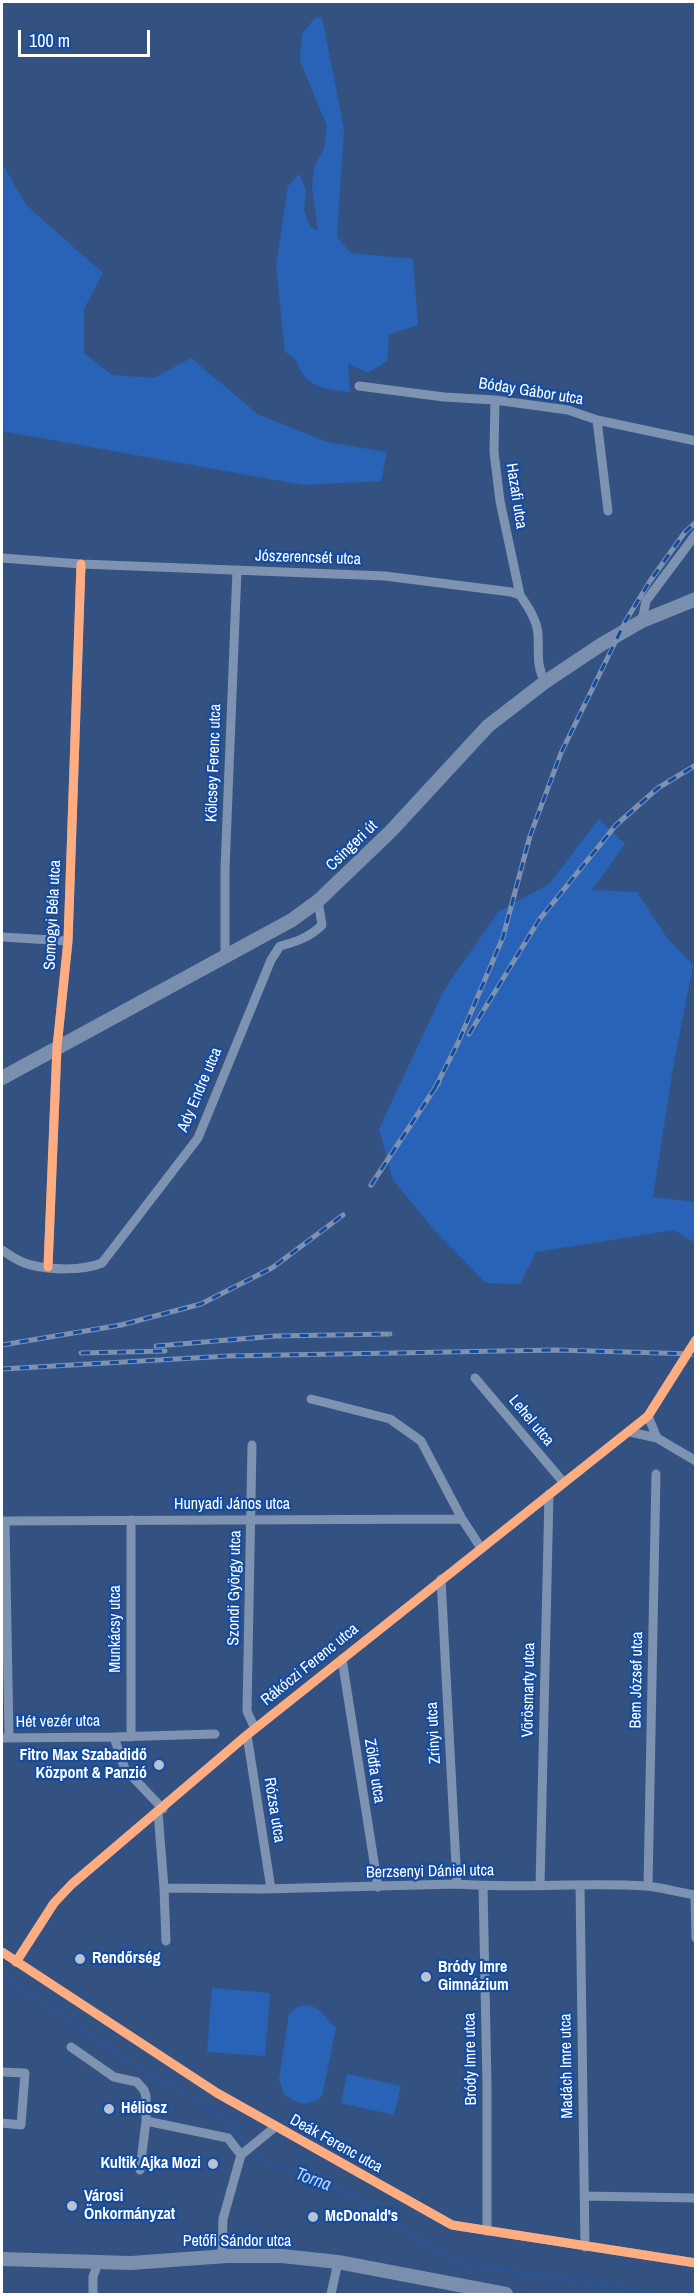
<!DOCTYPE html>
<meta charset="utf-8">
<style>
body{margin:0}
#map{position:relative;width:697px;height:2296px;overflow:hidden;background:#335281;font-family:"Archivo Narrow",sans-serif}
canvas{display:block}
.frame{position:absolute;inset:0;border:3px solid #fff;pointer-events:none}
.scale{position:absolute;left:18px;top:30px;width:132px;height:27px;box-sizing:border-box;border:3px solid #fff;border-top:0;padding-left:8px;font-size:18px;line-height:21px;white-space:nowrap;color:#fff;-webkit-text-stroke:4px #134ca1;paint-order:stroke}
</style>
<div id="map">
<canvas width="697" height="2296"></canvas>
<div class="frame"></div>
<div class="scale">100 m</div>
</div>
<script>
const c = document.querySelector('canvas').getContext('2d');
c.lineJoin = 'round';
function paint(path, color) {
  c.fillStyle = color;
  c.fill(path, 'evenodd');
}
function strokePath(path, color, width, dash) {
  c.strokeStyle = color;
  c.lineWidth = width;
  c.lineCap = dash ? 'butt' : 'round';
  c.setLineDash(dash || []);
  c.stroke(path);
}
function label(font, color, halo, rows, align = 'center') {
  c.font = font + ' "Archivo Narrow",sans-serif';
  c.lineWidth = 4.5;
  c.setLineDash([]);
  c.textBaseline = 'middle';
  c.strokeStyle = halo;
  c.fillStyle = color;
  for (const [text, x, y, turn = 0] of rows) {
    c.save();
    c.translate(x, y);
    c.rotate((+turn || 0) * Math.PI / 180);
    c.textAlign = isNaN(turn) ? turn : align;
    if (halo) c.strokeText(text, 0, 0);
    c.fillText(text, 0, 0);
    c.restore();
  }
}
const green = new Path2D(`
 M316 17 322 18 344 129 337 237 351 253 413 259 418 325 389 335 387 361 368 373 348 364 350 392C334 390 316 389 305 377 296 366 300 359 285 352L276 266 288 186 299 174 306 190 304 210 310 227 318 230 312 188 314 168 324 148 327 126 300 61 302 34Z
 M2 163 26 205 103 273 84 309V353L112 375 154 378 191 358 259 415 327 442 387 452 381 481 303 485 2 431Z
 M599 819 625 844 592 890 637 892 667 938 693 965 673 1068 653 1197 695 1202V1243L674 1230 536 1252 520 1284 486 1283 436 1232 393 1180 379 1129 444 990 498 912 549 884Z
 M212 1988 270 1993 265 2056 207 2052Z
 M308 2005 318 2009 336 2028 322 2096 316 2101 303 2104 293 2100 284 2094 279 2079 289 2013 297 2007Z
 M347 2074 401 2086 394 2115 341 2103Z`);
const stream = new Path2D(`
 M2 1978 51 2007 133 2065 200 2102 229 2122 255 2154 271 2165 351 2194 376 2209 441 2255 458 2263 662 2294`);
const minor = new Path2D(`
 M359 386 444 397 495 400 568 410 597 420 696 441
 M495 400 494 452 500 501 520 595
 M597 420 608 511
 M2 558 81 564 385 576 511 592 520 595C528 607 537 620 538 634 539 652 536 666 545 682
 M642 621 646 601 696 534
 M2 937 68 941
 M225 957V869L237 570
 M2 1250C11 1256 20 1263 31 1265 52 1270 82 1271 102 1263L198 1138 271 960 280 946C296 942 310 937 322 925L318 901
 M48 1267 57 1047 68 941 81 564
 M475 1378 564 1483
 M311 1399 390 1419 421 1441 462 1519
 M648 1416 657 1438 696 1461
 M630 1432 657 1438
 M252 1445 247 1711 255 1729
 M131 1520V1737
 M2 1521 462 1519 481 1548
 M5 1521 9 1738
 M441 1579 457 1884
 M342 1659 378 1887
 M247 1735 271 1889
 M114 1737 215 1734
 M2 1738 114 1737 125 1769 163 1809
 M158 1812 164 1888
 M580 1885 585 2247
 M483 1886 487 2084V2231
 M540 1886 549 1494
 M648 1886 656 1474
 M695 1895 696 1938
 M166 1941 164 1888 264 1889 457 1884C520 1889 583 1882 646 1886 662 1887 679 1893 696 1895
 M2 1952 217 2093 452 2225 696 2263
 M16 1962 54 1903 72 1884 247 1735 648 1416 696 1340
 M71 2047 114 2077 137 2082 144 2090 146 2096V2121L228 2138 241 2155 223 2219 222 2256
 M2 2072 25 2073 21 2125 2 2123
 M241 2155 275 2127
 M140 2170 146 2121
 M584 2196 696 2198
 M93 2294V2277L98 2263
 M331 2294 338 2262`);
const secondary = new Path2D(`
 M2 1078 292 920 318 901 391 831 488 726 545 682 602 644 642 621 696 599
 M2 2259 131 2263 227 2256H282L338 2262 506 2294`);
const rail = new Path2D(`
 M469 1034 539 920 616 825 658 788 696 765
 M435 1088 458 1043 503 937 530 836 561 753 625 622 650 581 685 532 696 522
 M371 1185 439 1082
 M2 1345 121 1325 201 1304 272 1268 343 1215
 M156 1346 276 1336 390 1334
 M81 1353 165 1351
 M2 1369 228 1356 556 1350 696 1354`);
const cycleway = new Path2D(`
 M48 1267 57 1047 68 941 81 564
 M2 1952 217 2093 452 2225 696 2263
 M16 1962 54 1903 72 1884 247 1735 648 1416 696 1340`);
const markers = [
 [159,1765,6,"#b8c2d3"],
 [80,1959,6,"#b8c2d3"],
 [426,1977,6,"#b8c2d3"],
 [109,2109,6,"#b8c2d3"],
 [213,2164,6,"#b8c2d3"],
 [72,2206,6,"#b8c2d3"],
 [313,2217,6,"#b8c2d3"]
];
const streetNames = [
 ["Bóday Gábor utca",531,392,9],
 ["Hazafi utca",516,496,81],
 ["Jószerencsét utca",308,558,2],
 ["Kölcsey Ferenc utca",214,763,-88],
 ["Csingeri út",352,846,-44],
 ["Somogyi Béla utca",53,915,-87],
 ["Ady Endre utca",200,1090,-67],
 ["Lehel utca",531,1421,50],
 ["Hunyadi János utca",232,1505],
 ["Szondi György utca",235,1588,-89],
 ["Munkácsy utca",116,1629,-90],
 ["Rákóczi Ferenc utca",310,1665,-39],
 ["Bem József utca",637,1680,-89],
 ["Vörösmarty utca",529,1690,-89],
 ["Hét vezér utca",58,1722,-1],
 ["Zrínyi utca",434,1733,-93],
 ["Zöldfa utca",374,1771,81],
 ["Rózsa utca",274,1810,81],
 ["Berzsenyi Dániel utca",430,1872,-1],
 ["Bródy Imre utca",471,2059,-91],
 ["Madách Imre utca",567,2066,-91],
 ["Deák Ferenc utca",336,2144,29],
 ["Petőfi Sándor utca",237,2242]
];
const poiNames = [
 ["Fitro Max Szabadidő",147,1756,"right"],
 ["Központ & Panzió",147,1774,"right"],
 ["Rendőrség",92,1959],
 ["Bródy Imre",438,1968],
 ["Gimnázium",438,1986],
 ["Héliosz",121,2109],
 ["Kultik Ajka Mozi",201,2164,"right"],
 ["Városi",84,2197],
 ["Önkormányzat",84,2215],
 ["McDonald's",325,2217]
];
const waterNames = [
 ["Torna",313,2180,20]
];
paint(green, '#2863b7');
strokePath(stream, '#2c5492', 3);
strokePath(minor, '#7e93b1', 9);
strokePath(secondary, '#7a8eae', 14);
strokePath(rail, '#7e92b0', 5);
strokePath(rail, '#134ca1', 3, [9]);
strokePath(cycleway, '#ffac80', 9);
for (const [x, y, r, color] of markers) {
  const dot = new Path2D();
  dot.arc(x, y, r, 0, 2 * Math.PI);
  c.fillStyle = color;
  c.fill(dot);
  strokePath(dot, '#134ca1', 2);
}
label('16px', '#fff', '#134ca1', streetNames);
label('bold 16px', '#fff', '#134ca1', poiNames, 'left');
label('italic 18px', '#b9d5fa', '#134ca1', waterNames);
</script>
